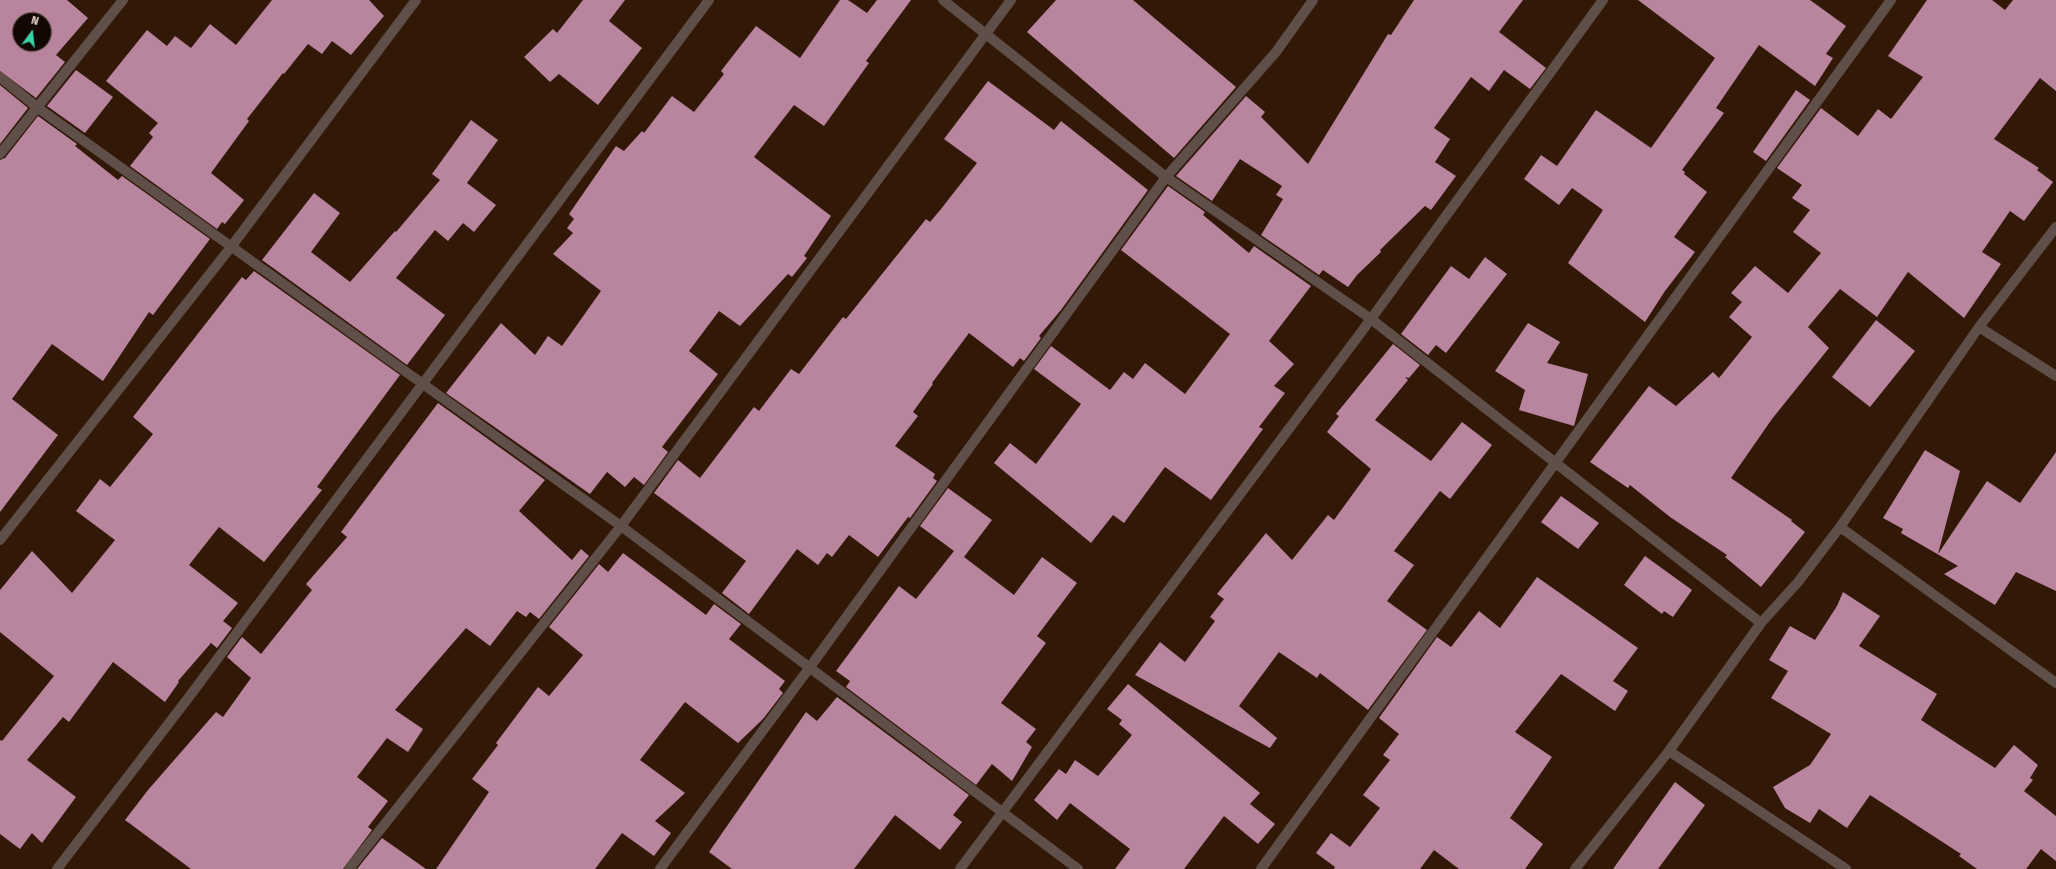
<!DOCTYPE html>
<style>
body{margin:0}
#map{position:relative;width:2056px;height:869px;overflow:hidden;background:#321807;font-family:"Fira Sans",sans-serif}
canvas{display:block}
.north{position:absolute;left:12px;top:12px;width:40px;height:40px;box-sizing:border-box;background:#120702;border:1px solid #655750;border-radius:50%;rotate:15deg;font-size:11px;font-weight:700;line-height:16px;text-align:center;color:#e2d0c6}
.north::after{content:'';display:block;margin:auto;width:14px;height:18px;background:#3bd4a4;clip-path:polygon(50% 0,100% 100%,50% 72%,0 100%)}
</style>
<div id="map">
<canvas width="2056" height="869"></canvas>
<div class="north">N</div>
</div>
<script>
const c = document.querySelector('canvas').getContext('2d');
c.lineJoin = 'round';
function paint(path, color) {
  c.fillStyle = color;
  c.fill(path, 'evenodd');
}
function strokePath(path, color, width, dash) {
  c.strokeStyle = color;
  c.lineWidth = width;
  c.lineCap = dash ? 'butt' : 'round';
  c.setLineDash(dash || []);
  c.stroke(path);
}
const building = new Path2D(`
 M0 0H67L88 18 56 55 65 62 36 98 0 71ZM20 20H44V44H20Z
 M272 0H369L384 16 351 55 332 41 322 54 308 44 284 74 283 73 247 119 249 121 211 173 244 200 225 224 222 222 217 229 130 166 153 137 149 133 158 123 106 81 147 30 167 46 175 36 191 48 210 24 236 45Z
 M583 0H625L609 21 642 48 598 105 559 74 550 82 524 57 553 29 557 33Z
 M840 0H848L867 13 877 0H911L866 61 869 63 824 126 794 105 754 157 831 216 804 256 807 258 792 277 788 274 740 326 719 311 689 351 718 374 662 447 668 452 644 485 634 477 625 487 607 472 590 494 446 393 501 323 535 355 548 336 562 346 601 291 553 254 573 233 567 228 574 219 569 214 616 146 624 151 642 131 644 133 672 96 694 112 724 74 721 71 756 26 800 58Z
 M1056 0H1133L1236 87 1174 158 1027 32Z
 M1414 0H1523L1499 32 1546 68 1530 89 1504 70 1489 91 1471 77 1434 128 1450 139 1435 162 1456 176 1431 210 1425 206 1380 250 1381 252 1357 275 1348 287 1323 270 1319 275 1261 235 1283 199 1276 195 1282 186 1240 159 1212 201 1176 176 1246 96 1265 112 1261 117 1308 164 1388 34 1391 35Z
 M1638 0H1810L1846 26 1826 54 1833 58 1815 86 1759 45 1716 108 1724 113 1682 170 1685 172 1684 174 1707 192 1674 237 1695 252 1665 291 1645 322 1568 263 1603 210 1572 188 1559 205 1524 179 1541 155 1557 166 1596 110 1651 148 1715 58Z
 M1927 0H1992L2005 10 2013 0H2056V91L2040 78 1994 139 2039 168 2037 170 2053 182 2024 221 2010 211 1982 252 2001 264 1964 318 1908 272 1877 317 1840 289 1808 327 1829 348 1772 419 1731 478 1792 520 1791 521 1805 532 1761 587 1725 557 1727 555 1670 517 1630 485 1628 488 1590 462 1649 386 1676 406 1713 372 1719 378 1752 337 1729 317 1742 302 1731 293 1755 266 1788 293 1821 253 1793 232 1810 210 1792 198 1802 185 1777 168 1821 108 1858 136 1878 109 1891 119 1923 77 1888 56Z
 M76 70 113 97 85 133 47 106Z
 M988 81 1054 130 1061 121 1148 190 1061 310 1039 336 1041 338 1024 361 1020 358 1013 367 969 333 932 383 933 384 913 412 918 416 895 446 935 474 933 478 937 481 910 518 908 517 878 557 849 535 832 557 827 553 818 565 797 549 749 614 722 593 746 561 654 493 678 460 700 478 754 407 759 411 791 369 799 374 843 317 846 319 926 219 930 222 941 209 977 163 944 139Z
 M0 85 28 108 0 144Z
 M1796 90 1810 100 1766 161 1753 152Z
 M38 116 77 144 75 146 118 180 122 176 210 239 153 315 149 312 103 381 52 344 12 399 58 435 0 512V160L5 158Z
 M471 120 498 140 467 183 496 205 474 232 463 223 448 241 435 230 396 278 445 315 407 365 262 260 314 193 340 213 311 252 350 282 395 231 396 232 440 180 432 174Z
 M1168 186 1205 212 1203 215 1249 253 1254 246 1311 286 1269 341 1294 364 1274 386 1285 393 1259 427 1263 429 1211 500 1165 467 1124 523 1113 515 1091 543 994 463 1010 443 1036 464 1081 404 1034 369 1051 346 1110 390 1124 372 1133 379 1145 363 1185 394 1230 334 1121 250Z
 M1485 257 1507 274 1446 353 1436 345 1428 355 1401 334 1451 266 1469 279Z
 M254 271 400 375 317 487 322 490 264 562 219 527 189 565 238 603 223 621 232 628 217 648 211 643 178 681 179 682 165 702 113 662 69 722 63 717 27 760 76 797 42 843 32 833 20 849 0 834V740L2 741 54 676 0 632V590L32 551 72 593 115 540 76 511 100 479 110 487 153 434 133 417 242 277 246 280Z
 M1876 320 1915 351 1870 407 1832 377Z
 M1528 323 1560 342 1547 363 1588 374 1574 426 1519 410 1525 390 1495 371Z
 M1393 344 1420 365 1409 378 1405 377 1408 380 1375 420 1431 461 1462 422 1492 445 1450 499 1440 491 1394 551 1414 565 1387 601 1427 630 1368 710 1320 673 1317 678 1279 652 1239 706 1277 738 1270 748 1135 675 1160 642 1185 662 1215 621 1210 617 1224 599 1217 594 1266 533 1292 560 1328 515 1334 520 1371 469 1327 432 1339 416 1336 414Z
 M438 403 545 480 519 511 572 560 581 549 589 556 539 619 530 612 526 617 517 611 490 646 466 628 395 710 423 729 408 752 387 738 357 777 388 801 368 827 372 830 343 869H191L125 820 148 790 216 712 223 717 251 678 227 657 242 637 261 654 312 590 306 584 347 537 341 532Z
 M1925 450 1960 471 1938 554 1987 481 2020 503 2056 452V591L2016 572 1995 605 1944 574 1958 566 1901 533 1903 529 1883 518Z
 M948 488 992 520 964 557 1014 595 1042 557 1077 583 1037 636 1046 643 1001 703 1036 729 1026 742 1032 747 1012 781 992 764 976 785 846 687 850 681 836 671 899 586 916 599 954 551 920 526Z
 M1561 496 1599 523 1578 549 1541 522Z
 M623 553 706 615 714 604 741 624 729 639 785 681 779 689 783 693 763 719 738 743 685 702 640 760 685 793 655 821 671 833 654 856 622 833 595 869H436L489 792 472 779 498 745 496 743 538 687 549 696 583 655 549 627 599 564 608 572Z
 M1645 556 1692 590 1673 617 1664 611 1662 614 1624 585Z
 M1537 577 1638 648 1613 681 1628 691 1615 711 1561 674 1515 732 1552 757 1510 818 1543 844 1525 869H1459L1434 850 1420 869H1334L1335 867 1316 853 1331 833 1350 847 1380 808 1363 795 1390 760 1383 755 1399 734 1379 718 1437 637 1451 647 1479 611 1500 628Z
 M1843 592 1880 616 1859 646 1937 694 1921 720 1995 768 2014 745 2038 765 2030 778 2033 780 2024 791 2056 816V861L2041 849 2026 869H1977L1959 856 1961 854 1870 795 1847 828 1819 809 1810 823 1785 808 1773 787 1810 765 1831 734 1771 698 1788 671 1769 660 1790 626 1815 640 1837 606Z
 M1128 684 1260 793 1250 804 1275 824 1258 844 1224 816 1184 869H1115L1130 849 1070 803 1057 820 1034 800 1059 769 1066 774 1075 760 1098 776 1132 735 1119 724 1122 720 1107 709Z
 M837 697 969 795 953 815 962 822 940 850 895 815 854 869H732L709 852 806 712 817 721Z
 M1675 782 1705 805 1658 869H1613Z
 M382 838 426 869H357Z`);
const minor = new Path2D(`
 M943 0 1166 177 1371 319 1761 623
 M0 77 38 108 621 526 1078 869
 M0 154 123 0
 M1979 327 2056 376
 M1840 527 2056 683
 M0 540 231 247 416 0
 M1669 751 1846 869
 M57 869 189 697 709 0
 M349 869 621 526 1011 0
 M660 869 810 667 1166 177 1276 52 1313 0
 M960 869 1371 319 1603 0
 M1261 869 1891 0
 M1575 869 1669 751 1761 623 1798 582 1840 527 1979 327 2056 227`);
paint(building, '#b9849d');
strokePath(minor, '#5e5048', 10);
</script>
